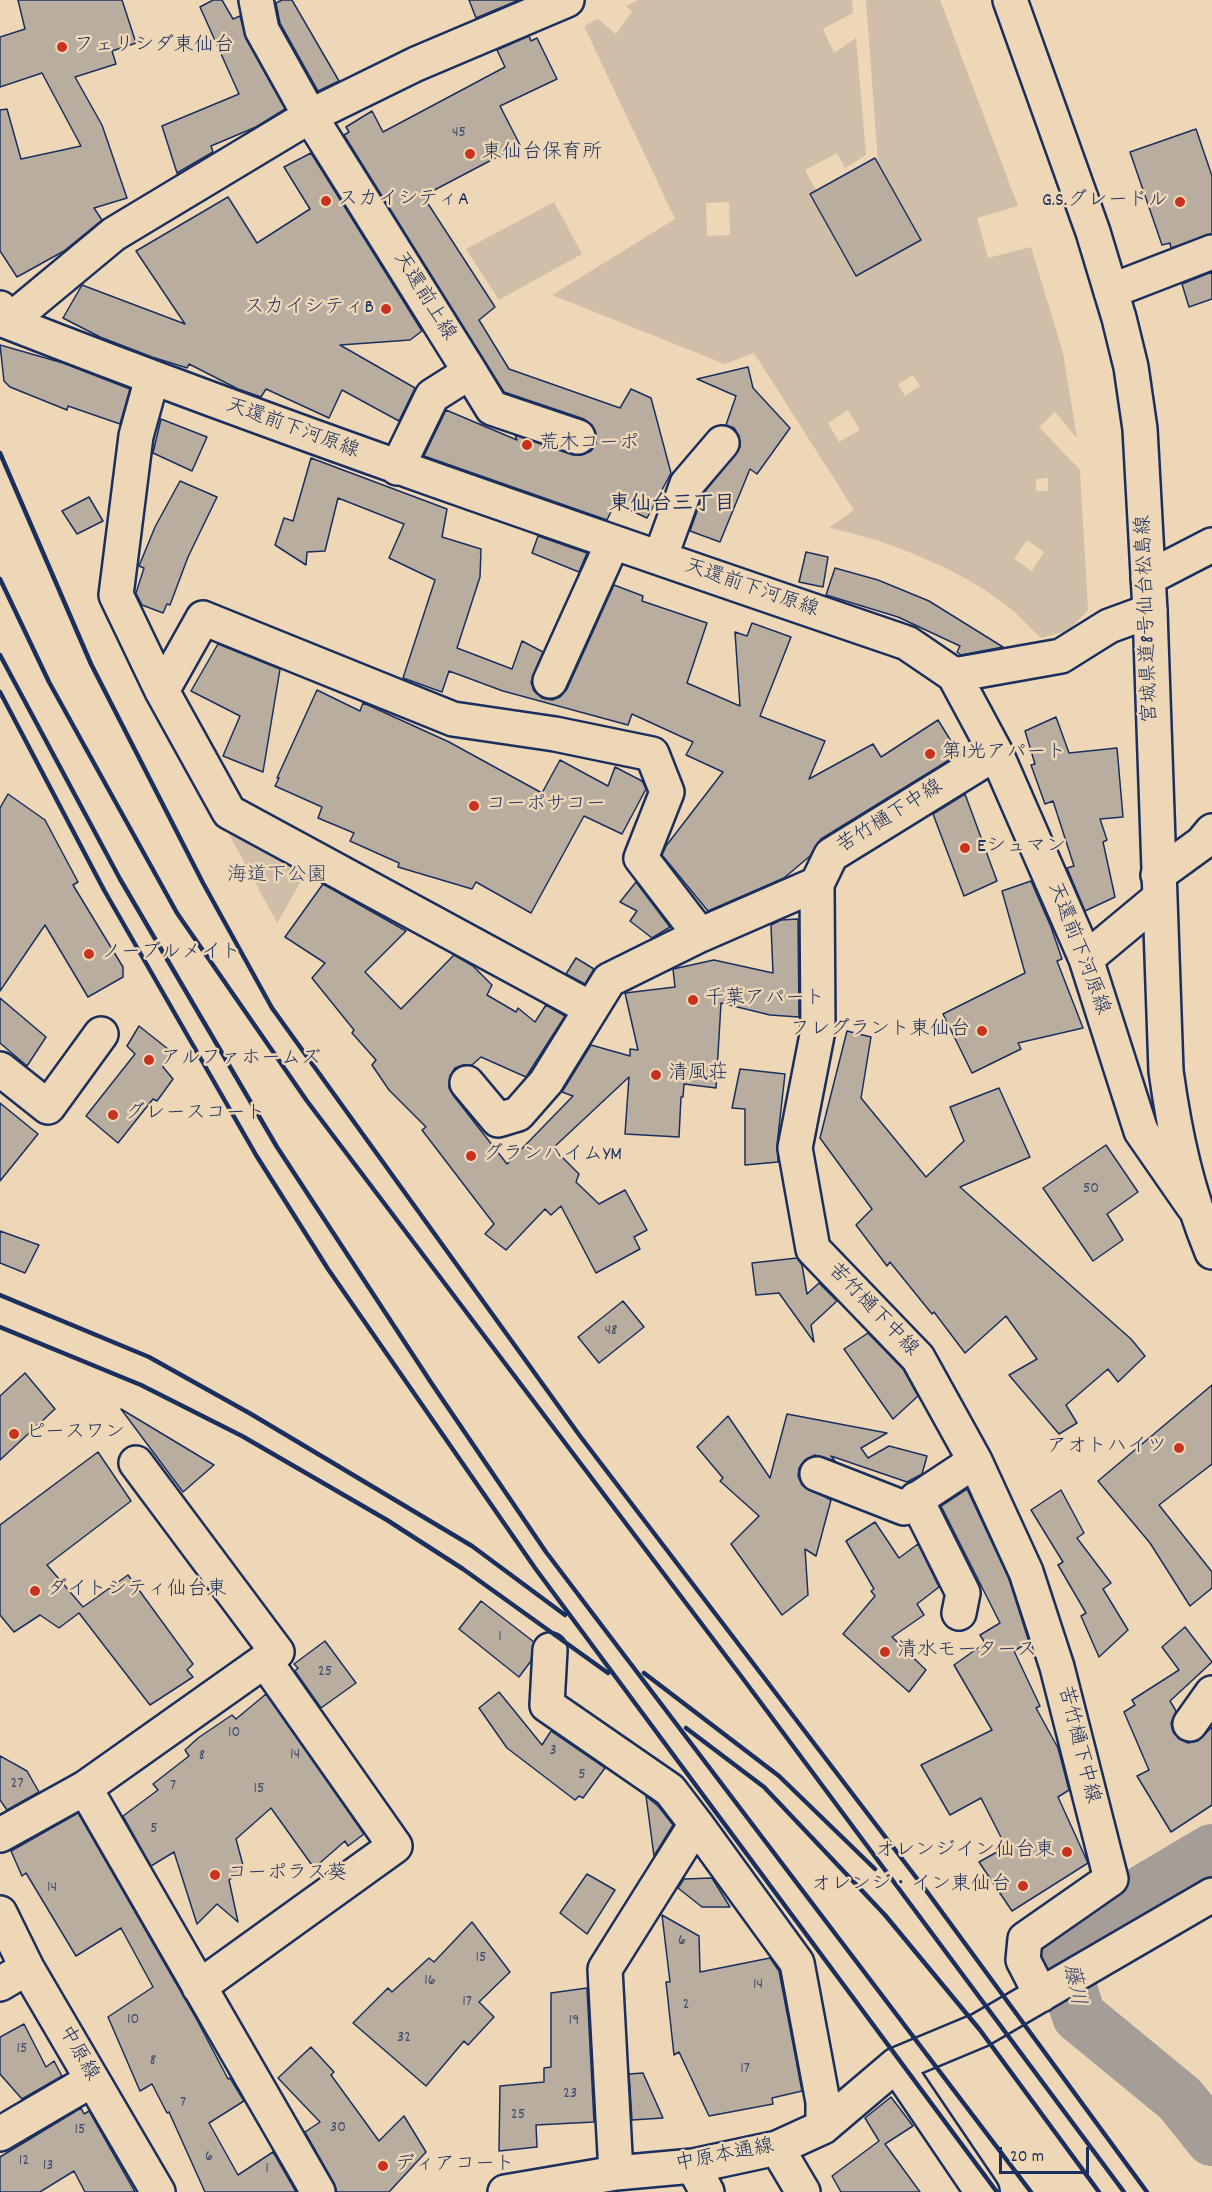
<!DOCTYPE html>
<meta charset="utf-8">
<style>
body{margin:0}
#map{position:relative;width:1212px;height:2192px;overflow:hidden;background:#edd7b6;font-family:Dekko,sans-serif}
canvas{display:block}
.scale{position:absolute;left:999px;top:2147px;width:90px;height:27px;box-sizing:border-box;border:3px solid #1b2f5e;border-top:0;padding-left:8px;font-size:18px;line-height:21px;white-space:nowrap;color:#1b2f5e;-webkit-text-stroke:4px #edd7b6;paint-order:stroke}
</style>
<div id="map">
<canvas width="1212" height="2192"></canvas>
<div class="scale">20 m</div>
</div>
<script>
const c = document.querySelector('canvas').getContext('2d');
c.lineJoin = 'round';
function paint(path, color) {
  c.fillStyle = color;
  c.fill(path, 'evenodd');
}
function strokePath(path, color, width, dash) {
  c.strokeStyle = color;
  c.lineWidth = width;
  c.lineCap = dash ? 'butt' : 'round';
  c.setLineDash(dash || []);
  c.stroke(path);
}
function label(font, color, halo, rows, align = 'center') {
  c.font = font + ' Dekko,"Klee One",sans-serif';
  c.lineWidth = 5;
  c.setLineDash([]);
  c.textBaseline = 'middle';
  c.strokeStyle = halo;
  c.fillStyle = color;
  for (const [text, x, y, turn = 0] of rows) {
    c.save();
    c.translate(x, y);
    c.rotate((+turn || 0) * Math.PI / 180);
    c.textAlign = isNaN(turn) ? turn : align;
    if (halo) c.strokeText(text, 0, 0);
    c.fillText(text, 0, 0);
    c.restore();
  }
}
const green = new Path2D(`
 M638 0H852L853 13 823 29 834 53 856 38 866 155 845 168 837 153 805 170 816 190 811 194 856 276 921 240 878 163 866 0H940L1018 206 977 218 988 258 1031 247 1063 353 1077 438 1055 412 1039 427 1080 470 1088 610 1068 631 1041 638C1029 627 1019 615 1007 606 965 571 883 538 829 528L854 510 754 353 725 364 552 295 675 219 584 26 598 19 616 34 632 12 626 6ZM729 202 730 235 707 236 706 203ZM913 375 920 386 905 396 898 384ZM848 410 860 430 839 442 828 423ZM1048 478V491H1036V479ZM1027 540 1044 552 1032 571 1014 559Z
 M554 202 582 254 499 300 466 249Z
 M222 821 307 871 277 923Z`);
const river = new Path2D(`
 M1212 1851 1082 1928 1069 1943 1065 1959 1069 1985 1079 2016 1180 2099 1212 2139`);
const building = new Path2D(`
 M18 0H122L136 43 112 51 116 64 75 77 102 125 127 198 94 208 102 220 64 251 17 277 0 251V110L7 109 21 159 81 146 42 73 0 87V37L25 29Z
 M213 0H222L233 19 240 16 246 39 285 109 256 127 211 146 213 152 177 173 162 126 239 94 200 7Z
 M282 0H292L339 81 318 91 280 23 276 3Z
 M469 0H519L476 18Z
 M529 36 531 41 537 38 557 79 500 106 520 145 423 196 495 307 479 320 509 369 620 408 631 389 651 398 671 473 647 518 615 503 607 520 424 456 446 410 517 440 515 435 573 455H582L591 451 596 444V434L592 425 584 419 504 392 344 135 349 132 346 127 372 111 383 132 505 67 497 50Z
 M1196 129 1212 176V234L1171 248 1170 243 1162 245 1130 152Z
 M311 153 422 331 410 340 340 345 415 388 399 421 342 390 329 418 266 389 261 397 238 389 189 364 187 368 152 357 100 337 63 318 82 285 185 324 136 251 228 197 257 243 310 209 284 167Z
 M875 158 921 240 856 276 810 194Z
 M1212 272V299L1189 307 1182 284Z
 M0 345 63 363 130 389 120 424 68 406 67 410 10 387 4 381Z
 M748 367 753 388 790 428 757 474 750 469 720 542 690 531 703 494 740 447 739 436 734 428 726 425 736 396 697 379Z
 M161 419 207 437 192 471 153 453Z
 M311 458 447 509 442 537 481 549 480 577 457 648 512 669 522 641 543 652 531 682 534 691 542 698 552 700 560 697 567 689 614 585 643 596 642 601 707 623 687 683 740 706 735 632 747 636 752 623 791 637 760 716 825 741 809 779 873 744 881 757 938 720 959 754 821 839 810 856 784 878 708 911 662 855 666 846 723 772 686 755 693 742 632 714 628 725 503 691 449 671 442 692 403 678 435 580 389 558 404 524 338 498 325 551 307 552 306 565 275 545 284 518 293 521Z
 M180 481 217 497 188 557 170 605 167 604 163 613 142 605 136 593 144 568 139 566 155 527Z
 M89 497 103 521 77 534 62 511Z
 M538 536 587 553 579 572 532 553Z
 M806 552 828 557 823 587 799 582Z
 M835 568 878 580 929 601 1003 647 961 655 957 652 960 646 898 617 826 595Z
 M218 644 280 669 263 772 223 756 240 716 191 691Z
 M317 690 360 711 363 703 370 706 449 742 542 793 560 760 608 786 615 767 642 781 646 789 622 834 584 816 531 913 476 882 472 889 398 867 399 863 350 841 354 833 318 818 322 807 275 786 279 778H277Z
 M1056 717 1069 753 1117 748 1123 817 1100 819 1107 840 1103 842 1115 897 1085 911 1067 868 1074 866 1053 801 1045 804 1031 765 1035 764 1025 731Z
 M8 794 45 820 78 882 73 885 123 967V977L88 997 45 925 0 991V808Z
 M965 794 997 881 964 896 933 814Z
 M1031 881 1051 927 1062 959 1057 961 1083 1028 1018 1043 1021 1049 972 1073 943 1014 1025 973 1002 891Z
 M636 882 670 927 652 938 630 921 637 911 620 902Z
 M323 884 406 931 365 972 401 1009 454 955 473 966 492 985 487 995 516 1012 518 1008 535 1022 546 1005 565 1016 526 1077 481 1057 472 1065H463L455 1068 450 1076 449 1088 453 1095 507 1164 573 1096 562 1092 591 1045 630 1056V1049L638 1050 625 993 675 987 673 969 714 960 773 973 771 925 781 920 798 919 799 1017 770 1015 721 1003 716 1088 684 1084 683 1097H681L679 1137 625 1134 629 1077 553 1148 579 1174 576 1182 599 1204 625 1190 647 1230 634 1237 640 1249 596 1273 561 1206 551 1215 545 1209 506 1250 485 1234 494 1224 422 1130 426 1127 389 1090 372 1065 376 1060 352 1033 354 1030 312 978 325 963 285 937Z
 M576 958 594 969 585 984 566 974Z
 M0 998 46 1037 27 1066 0 1043Z
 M139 1026 173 1053 163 1067 173 1079 157 1101 153 1099 118 1143 86 1116 135 1054 127 1046Z
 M847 1031 871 1037 861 1098 926 1177 964 1141 950 1107 999 1088 1030 1157 960 1187 1131 1339 1145 1356 1118 1382 1108 1369 1066 1405 1077 1423 1059 1434 1009 1375 1037 1359 1006 1316 965 1353 934 1312 932 1314 890 1262 887 1266 856 1225 872 1209 820 1138Z
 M740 1069 785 1074 777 1145 778 1162 745 1165V1109L732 1108Z
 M0 1103 38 1134 0 1181Z
 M1106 1145 1138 1192 1107 1214 1123 1240 1093 1261 1043 1188Z
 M0 1231 39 1245 25 1273 0 1263Z
 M797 1258 802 1265 807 1294 819 1283 837 1301 811 1325 814 1342 779 1293 756 1295 752 1263Z
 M623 1301 644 1327 599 1363 578 1337Z
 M868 1333 903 1369 918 1396 893 1419 844 1349Z
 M25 1373 55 1409 0 1460V1396Z
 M1212 1385V1464L1159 1505 1212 1572V1588L1190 1606 1150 1543 1098 1481Z
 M121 1409 214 1465 183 1492Z
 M787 1414 887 1433 861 1448 868 1458 889 1446 927 1456 922 1474 907 1482 831 1456 835 1461 815 1455 805 1460 799 1468 798 1476 802 1485 831 1500 816 1556 805 1549 808 1595 782 1615 731 1544 759 1516 720 1481 723 1478 697 1447 728 1416 770 1478Z
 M98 1452 131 1501 47 1565 83 1607 128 1575 193 1664 187 1670 193 1677 150 1705 79 1613 59 1628 40 1615 14 1632 0 1615V1525Z
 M967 1489 1009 1579 1029 1642 1014 1651 1040 1706 1036 1708 1058 1748 1069 1790 1058 1797 1088 1863 1012 1911 979 1862 1006 1847 981 1798 950 1815 921 1765 992 1730 954 1665 985 1643 980 1635 1000 1623 941 1506Z
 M1061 1490 1084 1533 1077 1538 1111 1583 1103 1589 1128 1630 1099 1657 1081 1616 1086 1613 1058 1565 1063 1562 1031 1510Z
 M875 1522 899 1558 918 1544 939 1587 917 1604 924 1615 892 1637 926 1670 909 1692 843 1634 875 1596 871 1591 874 1589 846 1541Z
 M481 1601 534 1642 531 1661 519 1677 459 1629Z
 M1185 1627 1212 1662 1170 1701 1176 1711 1171 1723 1173 1732 1179 1739 1188 1743 1198 1741 1212 1727V1805L1171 1832 1137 1776 1149 1770 1124 1712 1135 1705 1132 1700 1179 1670 1162 1647Z
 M325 1641 356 1683 321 1708 295 1671 298 1668 294 1664Z
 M499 1692 542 1745 551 1731 605 1768 583 1798 579 1796 575 1800 507 1748 479 1708Z
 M266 1694 364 1834 348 1846 345 1841 314 1868 271 1808 236 1839 244 1869 229 1880 238 1922 217 1904 197 1924 174 1852 151 1866 123 1816 158 1790 153 1784 189 1756 185 1750 198 1738 232 1715 236 1719Z
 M0 1756 27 1771 39 1792 7 1810 0 1800Z
 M646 1796 658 1806 673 1825 654 1856Z
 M78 1813 197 2020 228 2079 230 2078 244 2101 209 2123 238 2175 273 2152 296 2192H205L169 2112 167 2113 152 2084 140 2091 108 2017 153 1987 121 1928 76 1956 26 1873 22 1876 11 1851Z
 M587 1874 615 1890 587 1934 560 1913Z
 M712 1878 730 1907H702L678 1888 684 1879Z
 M662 1915 699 1936 700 1972 770 1958 779 1971 802 2091 772 2098 773 2104 709 2116 679 2052 674 2055 666 1982H670Z
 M472 1922 510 1972 479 2002 494 2017 468 2045 464 2041 426 2086 353 2023 388 1988 392 1992 429 1958 434 1962Z
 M587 1988 594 2122 536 2125 537 2147 499 2151 500 2086 544 2082V2068L551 2067V1993Z
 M24 2024 46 2067 54 2061 62 2076 22 2099 0 2074V2037Z
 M311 2047 334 2072 331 2075 379 2141 404 2116 426 2152 389 2192H337L334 2183 305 2132 320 2122 278 2078Z
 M643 2073 663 2118 632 2120 629 2074Z
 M891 2097 913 2126 885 2144 920 2192H841L832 2176 879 2141 865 2118Z
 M81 2108 84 2114 89 2111 135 2192H85L74 2171 40 2192H0V2157Z`);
const minor = new Path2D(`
 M256 0 262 30 310 116 470 372 432 396 397 468
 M1111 291 1212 252
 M0 308 8 322C305 438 606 540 907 643L954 675 996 753 1086 959 1141 1131 1193 1206
 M8 322 114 234 310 116 416 64 567 0
 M470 372 492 408 578 437
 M152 378 136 436 116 595 162 691 229 812 590 1008
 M660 558 687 484 722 443
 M1148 578 1212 545
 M954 675 1061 656 1109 626 1150 611
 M550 681 613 542
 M162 691 203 618 453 719 555 734 652 754 667 792 641 858 700 935
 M996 753 831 855 817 884 818 1030 795 1148 813 1249 918 1358 975 1461 1026 1572 1057 1667 1111 1879 1025 1939 1023 1960 1041 1995
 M1158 875 1202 843 1212 831
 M1086 959 1158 899
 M0 1069 48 1107 101 1034
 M467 1083 498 1120 518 1114 546 1082 609 980 700 935 817 884
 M817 1474 904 1508 975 1461
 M916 1499 963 1593 959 1613
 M550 1650 547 1705 670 1790 696 1824
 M1190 1724 1212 1693
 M85 1788 277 1652 136 1463
 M0 1835 85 1788 318 2192
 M0 1913 27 1968 158 2192
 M0 1984 27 1968
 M199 1987 395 1846 265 1661
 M896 2065 982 2192
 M0 2134 92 2080
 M777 2148 803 2192
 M693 2166 707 2192
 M616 2173 605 1969 696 1824 797 1963 823 2102V2127
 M505 2192 616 2173 693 2166 777 2148 823 2127 896 2065 980 2030 1212 1895`);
const major = new Path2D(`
 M1010 0 1093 232 1119 318 1131 367 1140 429 1150 611 1166 1071C1175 1136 1187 1191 1212 1252`);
const rail = new Path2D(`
 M0 453 91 664 203 883 272 1008 580 1436 928 1893 1147 2192
 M0 579 49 682 177 913 307 1101 741 1676 1124 2192
 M0 655 120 879 277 1147 432 1384 546 1552 1031 2192
 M0 692 104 890 256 1155 328 1269 535 1568 997 2192
 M0 1295 149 1357 251 1414 472 1546 565 1615
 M0 1327 141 1385 242 1436 387 1520 463 1569 608 1673
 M644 1673 779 1776 875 1869
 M686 1728 764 1787 885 1915 980 2030 1099 2192`);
const markers = [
 [62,47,6,"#c8321e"],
 [470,154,6,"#c8321e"],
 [326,201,6,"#c8321e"],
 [1180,202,6,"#c8321e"],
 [386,309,6,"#c8321e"],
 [527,445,6,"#c8321e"],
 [930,754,6,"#c8321e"],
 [474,806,6,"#c8321e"],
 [965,848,6,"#c8321e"],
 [89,954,6,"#c8321e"],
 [693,1000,6,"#c8321e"],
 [982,1031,6,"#c8321e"],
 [149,1060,6,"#c8321e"],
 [656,1075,6,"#c8321e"],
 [113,1115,6,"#c8321e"],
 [471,1156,6,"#c8321e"],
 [14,1434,6,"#c8321e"],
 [1179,1448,6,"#c8321e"],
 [35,1591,6,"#c8321e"],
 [885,1652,6,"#c8321e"],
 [1067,1852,6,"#c8321e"],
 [215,1875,6,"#c8321e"],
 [1023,1886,6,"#c8321e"],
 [383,2166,6,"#c8321e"]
];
const numberNames = [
 ["45",459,134],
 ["50",1091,1190],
 ["48",611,1332],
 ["1",500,1638],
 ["25",325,1673],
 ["10",234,1734],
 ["3",553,1752],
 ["14",295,1756],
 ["8",202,1757],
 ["5",582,1776],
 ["27",17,1785],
 ["7",173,1787],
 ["15",259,1790],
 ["5",154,1830],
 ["14",52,1889],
 ["6",682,1942],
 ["15",481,1959],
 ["16",430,1982],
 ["14",758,1986],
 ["17",467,2003],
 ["2",686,2006],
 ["10",133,2021],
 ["19",574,2022],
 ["32",404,2039],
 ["15",22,2050],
 ["8",153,2062],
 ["17",745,2070],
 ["23",570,2095],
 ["7",183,2104],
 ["25",518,2116],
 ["30",338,2129],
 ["15",80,2131],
 ["6",209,2158],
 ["12",24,2162],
 ["13",48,2167],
 ["1",267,2170]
];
const poiNames = [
 ["フェリシダ東仙台",74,47],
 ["東仙台保育所",482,154],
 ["スカイシティA",338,201],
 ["G.S.グレードル",1168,202,"right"],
 ["スカイシティB",374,309,"right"],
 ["荒木コーポ",539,445],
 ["第1光アパート",942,754],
 ["コーポサコー",486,806],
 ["Eシュマン",977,848],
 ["ノーブルメイト",101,954],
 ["千葉アパート",705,1000],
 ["フレグラント東仙台",970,1031,"right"],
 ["アルファホームズ",161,1060],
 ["清風荘",668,1075],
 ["グレースコート",125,1115],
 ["グランハイムYM",483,1156],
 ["ピースワン",26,1434],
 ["アオトハイツ",1167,1448,"right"],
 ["ダイトシティ仙台東",47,1591],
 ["清水モータース",897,1652],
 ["オレンジイン仙台東",1055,1852,"right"],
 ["コーポラス葵",227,1875],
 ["オレンジ・イン東仙台",1011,1886,"right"],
 ["ディアコート",395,2166]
];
const streetNames = [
 ["天還前上線",423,297,58],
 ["天還前下河原線",292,430,20],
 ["天還前下河原線",751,590,19],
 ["宮城県道8号仙台松島線",1149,619,-92],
 ["苦竹樋下中線",891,818,-32],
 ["天還前下河原線",1077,949,69],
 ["苦竹樋下中線",872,1311,46],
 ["苦竹樋下中線",1077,1745,76],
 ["中原線",77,2054,60],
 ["中原本通線",725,2157,-11]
];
const parkNames = [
 ["海道下公園",277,877]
];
const neighbourhoodNames = [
 ["東仙台三丁目",672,506]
];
const waterNames = [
 ["藤川",1072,1985,79]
];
paint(green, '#cfbfa9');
strokePath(river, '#a59e98', 54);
paint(building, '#b9ada0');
strokePath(building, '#1b2f5e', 1.5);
strokePath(minor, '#1b2f5e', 38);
strokePath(major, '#1b2f5e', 38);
strokePath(minor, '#edd7b6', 33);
strokePath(major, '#edd7b6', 33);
strokePath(rail, '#1b2f5e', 4.5);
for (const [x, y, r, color] of markers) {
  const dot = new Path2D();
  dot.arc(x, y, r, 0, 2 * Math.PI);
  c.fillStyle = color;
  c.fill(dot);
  strokePath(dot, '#edd7b6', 2);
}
label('16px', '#424e6e', null, numberNames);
label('20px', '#1b2f5e', '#edd7b6', poiNames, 'left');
label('20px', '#1b2f5e', '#edd7b6', streetNames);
label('20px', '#364569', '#edd7b6', parkNames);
label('bold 21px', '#1b2f5e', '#edd7b6', neighbourhoodNames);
label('italic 21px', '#37456a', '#edd7b6', waterNames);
</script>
